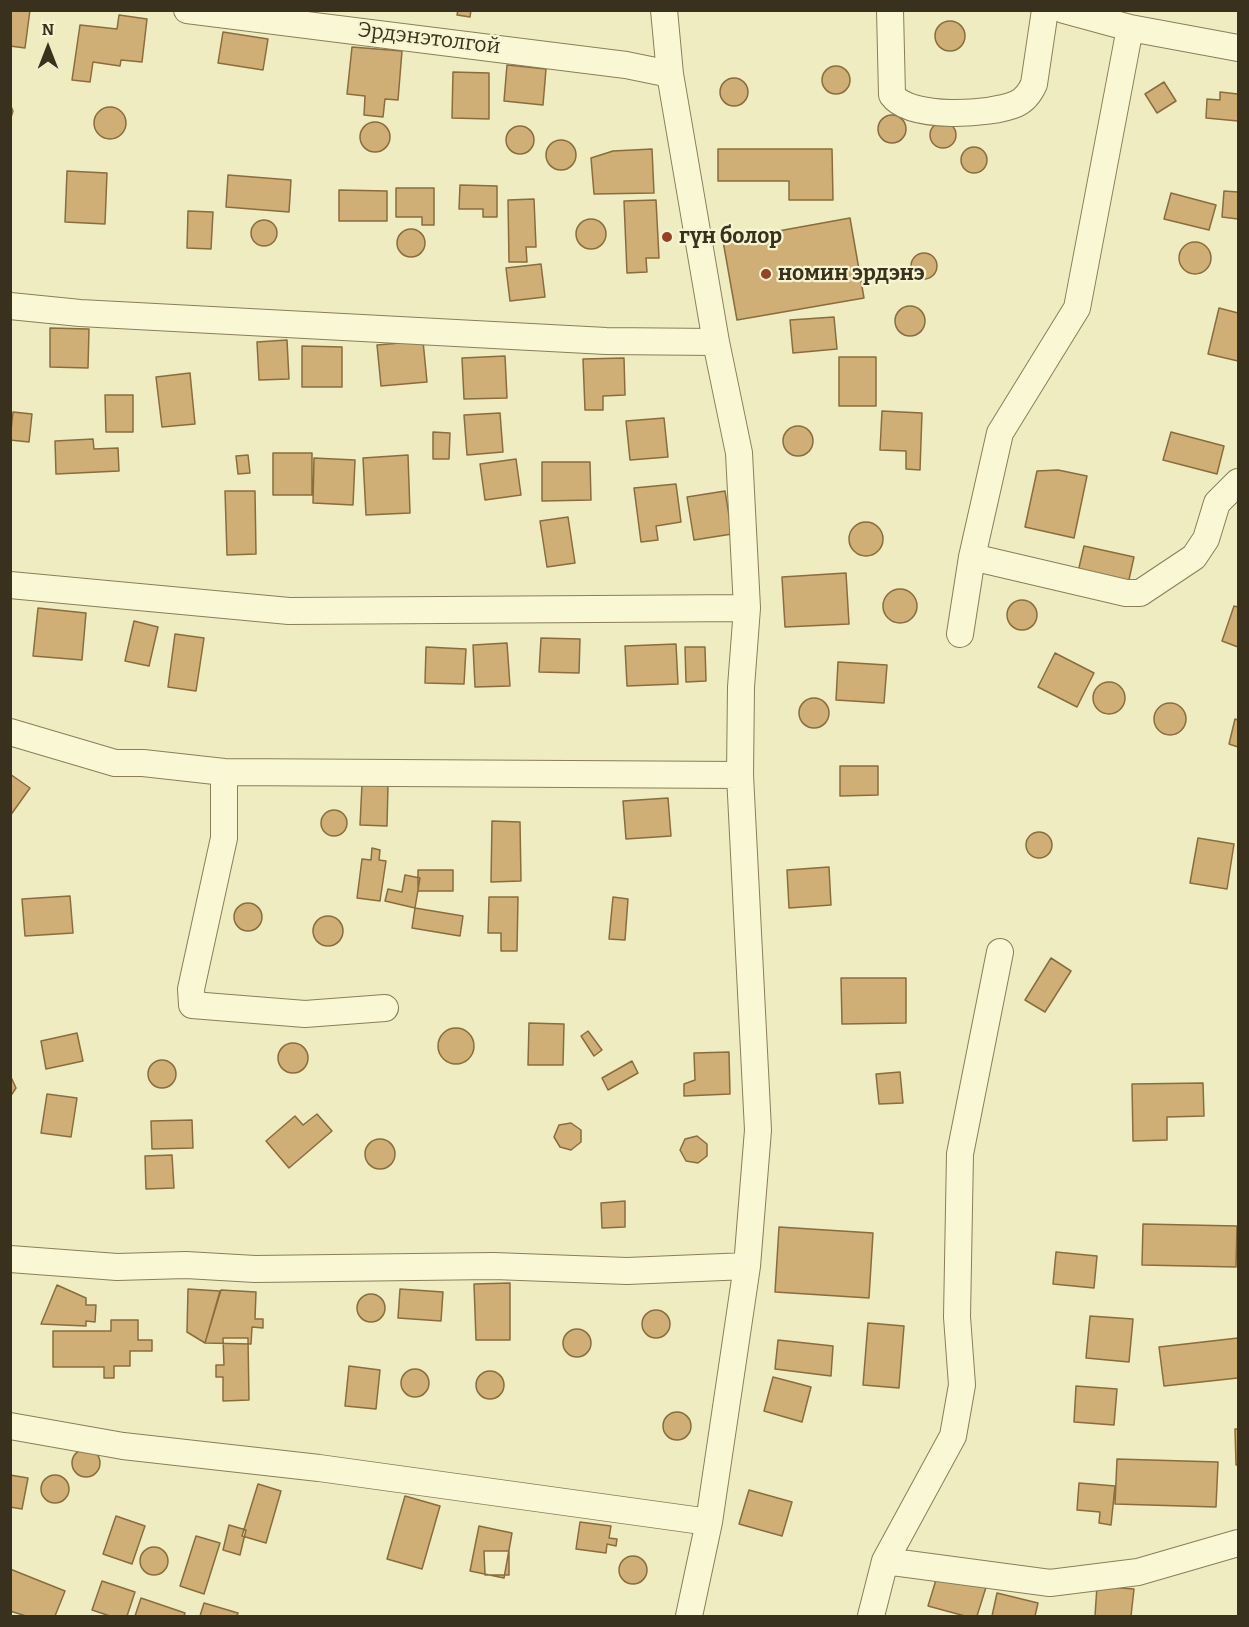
<!DOCTYPE html>
<meta charset="utf-8">
<style>
body{margin:0}
#map{position:relative;width:1249px;height:1627px;overflow:hidden;background:#efecc1;font-family:Bitter,serif}
canvas{display:block}
.frame{position:absolute;inset:0;border:12px solid #39311d;pointer-events:none}
.north{position:absolute;left:18px;top:18px;width:60px;height:60px;-webkit-text-stroke:4px #f6f4d1;paint-order:stroke;rotate:0deg;font-size:16px;font-weight:700;line-height:24px;text-align:center;color:#39311d}
.north::after{content:'';display:block;margin:auto;width:21px;height:27px;background:#39311d;clip-path:polygon(50% 0,100% 100%,50% 72%,0 100%)}
</style>
<div id="map">
<canvas width="1249" height="1627"></canvas>
<div class="frame"></div>
<div class="north">N</div>
</div>
<script>
const c = document.querySelector('canvas').getContext('2d');
c.lineJoin = 'round';
function paint(path, color) {
  c.fillStyle = color;
  c.fill(path, 'evenodd');
}
function strokePath(path, color, width, dash) {
  c.strokeStyle = color;
  c.lineWidth = width;
  c.lineCap = dash ? 'butt' : 'round';
  c.setLineDash(dash || []);
  c.stroke(path);
}
function label(font, color, halo, rows, align = 'center') {
  c.font = font + ' Bitter,serif';
  c.lineWidth = 4.5;
  c.setLineDash([]);
  c.textBaseline = 'middle';
  c.strokeStyle = halo;
  c.fillStyle = color;
  for (const [text, x, y, turn = 0] of rows) {
    c.save();
    c.translate(x, y);
    c.rotate((+turn || 0) * Math.PI / 180);
    c.textAlign = isNaN(turn) ? turn : align;
    if (halo) c.strokeText(text, 0, 0);
    c.fillText(text, 0, 0);
    c.restore();
  }
}
const building = new Path2D(`
 M10 10H30L25 48 10 46Z
 M458 10H471L470 17 457 15Z
 M119 15 147 19 142 62 121 60 120 66 93 62 90 82 72 80 80 25 117 29Z
 M935 36a15 15 0 1 1 30 0a15 15 0 1 1-30 0Z
 M223 32 268 39 263 70 218 63Z
 M352 47 402 51 398 100 385 99 383 117 364 115 365 96 347 94Z
 M507 65 546 69 543 105 504 101Z
 M822 80a14 14 0 1 1 28 0a14 14 0 1 1-28 0Z
 M453 72 489 73V119L452 118Z
 M720 92a14 14 0 1 1 28 0a14 14 0 1 1-28 0Z
 M1164 82 1176 101 1157 113 1145 94Z
 M1220 92 1238 94V121L1206 118 1207 99 1220 100Z
 M10 104 13 111 10 121Z
 M94 123a16 16 0 1 1 32 0a16 16 0 1 1-32 0Z
 M878 129a14 14 0 1 1 28 0a14 14 0 1 1-28 0Z
 M930 135a13 13 0 1 1 26 0a13 13 0 1 1-26 0Z
 M360 137a15 15 0 1 1 30 0a15 15 0 1 1-30 0Z
 M506 140a14 14 0 1 1 28 0a14 14 0 1 1-28 0Z
 M546 155a15 15 0 1 1 30 0a15 15 0 1 1-30 0Z
 M961 160a13 13 0 1 1 26 0a13 13 0 1 1-26 0Z
 M652 149 654 193 594 194 591 158 613 151Z
 M718 149H832L833 200H789V181H718Z
 M67 171 107 173 105 224 65 222Z
 M228 175 291 180 289 212 226 207Z
 M460 185 497 186V217H483V209H459Z
 M396 188H434V225H422V217H396Z
 M339 190 387 191V221H339Z
 M1224 191 1238 192V219L1222 217Z
 M1171 193 1216 205 1209 230 1164 219Z
 M534 199 536 247H526L527 262H509L508 200Z
 M656 200 659 258H646L647 272 627 273 624 201Z
 M188 211 213 212 211 249 187 248Z
 M850 218 864 298 737 320 723 241Z
 M576 234a15 15 0 1 1 30 0a15 15 0 1 1-30 0Z
 M251 233a13 13 0 1 1 26 0a13 13 0 1 1-26 0Z
 M397 243a14 14 0 1 1 28 0a14 14 0 1 1-28 0Z
 M1179 258a16 16 0 1 1 32 0a16 16 0 1 1-32 0Z
 M911 266a13 13 0 1 1 26 0a13 13 0 1 1-26 0Z
 M541 264 545 297 510 301 506 268Z
 M895 321a15 15 0 1 1 30 0a15 15 0 1 1-30 0Z
 M1219 308 1238 313V361L1208 354Z
 M834 317 837 349 793 353 790 320Z
 M50 328 89 329 88 368 50 367Z
 M287 340 289 379 259 380 257 342Z
 M423 341 427 382 381 386 377 345Z
 M302 346 342 347V387H302Z
 M505 356 507 398 464 399 462 358Z
 M839 357H876V406H839Z
 M624 358 625 395 603 396V410H585L583 359Z
 M190 373 195 424 162 427 156 377Z
 M105 395H133V432H106Z
 M882 411 922 413 920 470 906 469V451L880 450Z
 M13 412 32 414 29 442 10 440Z
 M500 413 503 452 467 455 464 415Z
 M664 418 668 457 630 460 626 421Z
 M783 441a15 15 0 1 1 30 0a15 15 0 1 1-30 0Z
 M433 432 450 433 449 459H433Z
 M1171 432 1224 446 1217 474 1163 460Z
 M93 439 94 449 118 448 119 471 56 474 55 441Z
 M273 453H312V495H273Z
 M248 455 250 473 238 474 236 456Z
 M408 455 410 513 366 515 363 458Z
 M314 458 355 460 353 505 313 503Z
 M516 459 521 495 485 500 480 464Z
 M542 462H590L591 500 542 501Z
 M1058 470 1087 476 1074 538 1025 527 1037 471Z
 M676 484 681 522 656 526 658 540 641 542 634 488Z
 M225 491H255L256 554 227 555Z
 M725 491 732 534 694 540 687 497Z
 M568 517 575 563 547 567 540 521Z
 M849 539a17 17 0 1 1 34 0a17 17 0 1 1-34 0Z
 M1084 546 1134 557 1128 584 1078 572Z
 M846 573 849 624 785 627 782 577Z
 M883 606a17 17 0 1 1 34 0a17 17 0 1 1-34 0Z
 M1007 615a15 15 0 1 1 30 0a15 15 0 1 1-30 0Z
 M1234 606 1238 607V647L1222 641Z
 M38 608 86 613 82 660 33 656Z
 M134 621 158 627 149 666 125 661Z
 M175 634 204 638 196 691 168 687Z
 M541 638 580 639 579 673 539 672Z
 M507 643 510 686 475 687 473 645Z
 M676 644 678 684 627 686 625 646Z
 M426 647 466 649 464 684 425 683Z
 M685 647H705L706 681 686 682Z
 M1055 653 1094 673 1077 707 1038 687Z
 M838 662 887 665 884 703 836 700Z
 M1093 698a16 16 0 1 1 32 0a16 16 0 1 1-32 0Z
 M799 713a15 15 0 1 1 30 0a15 15 0 1 1-30 0Z
 M1154 719a16 16 0 1 1 32 0a16 16 0 1 1-32 0Z
 M1235 719 1238 720V747L1229 744Z
 M840 766H878V795L840 796Z
 M10 774 30 788 10 816Z
 M362 784 388 785 387 826 360 825Z
 M668 798 671 836 626 839 623 801Z
 M321 823a13 13 0 1 1 26 0a13 13 0 1 1-26 0Z
 M492 821 520 822 521 881 491 882Z
 M1026 845a13 13 0 1 1 26 0a13 13 0 1 1-26 0Z
 M1198 838 1234 844 1227 889 1190 883Z
 M372 848 380 850 379 860 386 861 380 901 357 898 362 859 371 860Z
 M829 867 831 905 789 908 787 870Z
 M418 870H453V891H418Z
 M405 875 420 878 415 908 385 901 388 889 402 892Z
 M70 896 73 933 25 936 22 899Z
 M489 897H518L517 951H501V933H488Z
 M613 897 628 899 625 940 609 939Z
 M234 917a14 14 0 1 1 28 0a14 14 0 1 1-28 0Z
 M415 908 463 916 460 936 412 928Z
 M313 931a15 15 0 1 1 30 0a15 15 0 1 1-30 0Z
 M1051 958 1071 971 1045 1012 1025 1000Z
 M841 978H906V1023L842 1024Z
 M529 1023 564 1024 563 1065H528Z
 M438 1046a18 18 0 1 1 36 0a18 18 0 1 1-36 0Z
 M588 1031 602 1050 594 1056 581 1036Z
 M77 1033 83 1061 46 1069 41 1041Z
 M278 1058a15 15 0 1 1 30 0a15 15 0 1 1-30 0Z
 M729 1052 730 1094 684 1096V1084L695 1080 694 1053Z
 M148 1074a14 14 0 1 1 28 0a14 14 0 1 1-28 0Z
 M632 1061 638 1073 608 1090 602 1078Z
 M900 1072 903 1103 879 1104 876 1074Z
 M10 1075 16 1088 10 1097Z
 M1203 1083 1204 1116 1167 1117V1140L1133 1141 1132 1084Z
 M47 1094 77 1098 71 1137 41 1133Z
 M317 1114 332 1131 289 1168 266 1141 295 1116 303 1125Z
 M192 1120 193 1148 152 1149 151 1121Z
 M571 1123 581 1130V1142L571 1150 560 1147 554 1137 559 1125Z
 M697 1136 707 1144V1156L698 1163 686 1161 680 1150 685 1139Z
 M365 1154a15 15 0 1 1 30 0a15 15 0 1 1-30 0Z
 M172 1155 174 1188 146 1189 145 1156Z
 M625 1201V1227L602 1228 601 1203Z
 M1143 1224 1237 1226 1236 1267 1142 1265Z
 M779 1227 873 1233 869 1298 775 1292Z
 M1056 1252 1097 1256 1094 1288 1053 1284Z
 M510 1283V1340H476L474 1284Z
 M57 1285 86 1298V1305H96L95 1322 86 1321V1326L41 1324Z
 M188 1289 220 1291 205 1343 187 1332Z
 M400 1289 443 1292 441 1321 398 1318Z
 M221 1290 256 1292 255 1319H263V1328L252 1327 251 1344 205 1343Z
 M357 1308a14 14 0 1 1 28 0a14 14 0 1 1-28 0Z
 M642 1324a14 14 0 1 1 28 0a14 14 0 1 1-28 0Z
 M1090 1316 1133 1319 1129 1362 1086 1358Z
 M111 1320H138V1340H152V1351H130V1366H114V1378H104V1367H53V1331H111Z
 M868 1323 904 1326 899 1388 863 1385Z
 M563 1343a14 14 0 1 1 28 0a14 14 0 1 1-28 0Z
 M223 1338H248L249 1400 223 1401V1377H216V1365H224Z
 M1238 1338V1378L1164 1386 1159 1347Z
 M778 1340 833 1346 831 1376 775 1369Z
 M349 1366 380 1370 376 1409 345 1406Z
 M401 1383a14 14 0 1 1 28 0a14 14 0 1 1-28 0Z
 M476 1385a14 14 0 1 1 28 0a14 14 0 1 1-28 0Z
 M773 1377 811 1387 802 1422 764 1411Z
 M1076 1386 1117 1389 1114 1425 1074 1422Z
 M663 1426a14 14 0 1 1 28 0a14 14 0 1 1-28 0Z
 M1235 1429H1238V1465H1236Z
 M72 1463a14 14 0 1 1 28 0a14 14 0 1 1-28 0Z
 M1117 1459 1218 1462 1216 1507 1115 1504Z
 M10 1475 28 1478 22 1509 10 1507Z
 M41 1489a14 14 0 1 1 28 0a14 14 0 1 1-28 0Z
 M1079 1483 1115 1486 1111 1525 1099 1523 1100 1512 1077 1510Z
 M258 1484 281 1491 266 1543 242 1536Z
 M749 1490 792 1502 782 1536 739 1524Z
 M405 1496 440 1506 422 1569 387 1559Z
 M116 1516 145 1526 132 1564 103 1554Z
 M580 1522 611 1526 609 1538 617 1539 616 1546 607 1544 606 1553 576 1549Z
 M229 1525 246 1530 240 1555 223 1550Z
 M479 1526 512 1533 504 1578 470 1571Z
 M196 1536 220 1543 204 1594 180 1586Z
 M140 1561a14 14 0 1 1 28 0a14 14 0 1 1-28 0Z
 M484 1551H509V1575H485Z
 M619 1570a14 14 0 1 1 28 0a14 14 0 1 1-28 0Z
 M10 1569 65 1591 55 1616H26L10 1611Z
 M939 1570 987 1584 977 1616H965L928 1606Z
 M102 1581 135 1592 127 1616H110L92 1610Z
 M1097 1586 1134 1589 1131 1616H1095Z
 M997 1593 1038 1603 1035 1616H992Z
 M141 1598 185 1613 184 1616H135Z
 M204 1603 238 1613 237 1616H200Z`);
const street = new Path2D(`
 M187 10 626 65 670 74
 M664 10 670 74 716 342 739 453 747 608 741 687 740 775 758 1130 747 1266 709 1522 689 1616
 M890 10 892 95C910 120 990 115 1016 104 1025 100 1030 93 1034 84L1045 10
 M1064 10 1130 28 1238 48
 M10 306 80 313 606 341 716 342
 M972 557 1126 593H1140L1194 557 1206 539 1217 503 1238 482
 M10 585 289 611 747 608
 M960 634 972 557 1000 433 1077 308 1130 28
 M10 732 115 763H143L224 772 740 775
 M224 772V838L191 989 192 1005 305 1014 385 1008
 M10 1259 117 1267 186 1265 255 1269 494 1266 627 1271 747 1266
 M10 1426 123 1446 319 1468 709 1522
 M885 1561 1050 1583 1138 1572 1238 1543
 M871 1616 885 1561 953 1436 962 1385 957 1317 960 1154 1000 952`);
const markers = [
 [667,237,6,"#9a4026"],
 [766,274,6,"#9a4026"]
];
const streetNames = [
 ["Эрдэнэтолгой",429,39,7]
];
const poiNames = [
 ["гүн болор",679,237],
 ["номин эрдэнэ",778,274]
];
paint(building, '#cfaf76');
strokePath(building, '#896d3d', 1.5);
strokePath(street, '#897e58', 28);
strokePath(street, '#faf7d5', 26);
for (const [x, y, r, color] of markers) {
  const dot = new Path2D();
  dot.arc(x, y, r, 0, 2 * Math.PI);
  c.fillStyle = color;
  c.fill(dot);
  strokePath(dot, '#f6f4d1', 2);
}
label('21px', '#39311d', '#f6f4d1', streetNames);
label('bold 21px', '#39311d', '#f6f4d1', poiNames, 'left');
</script>
